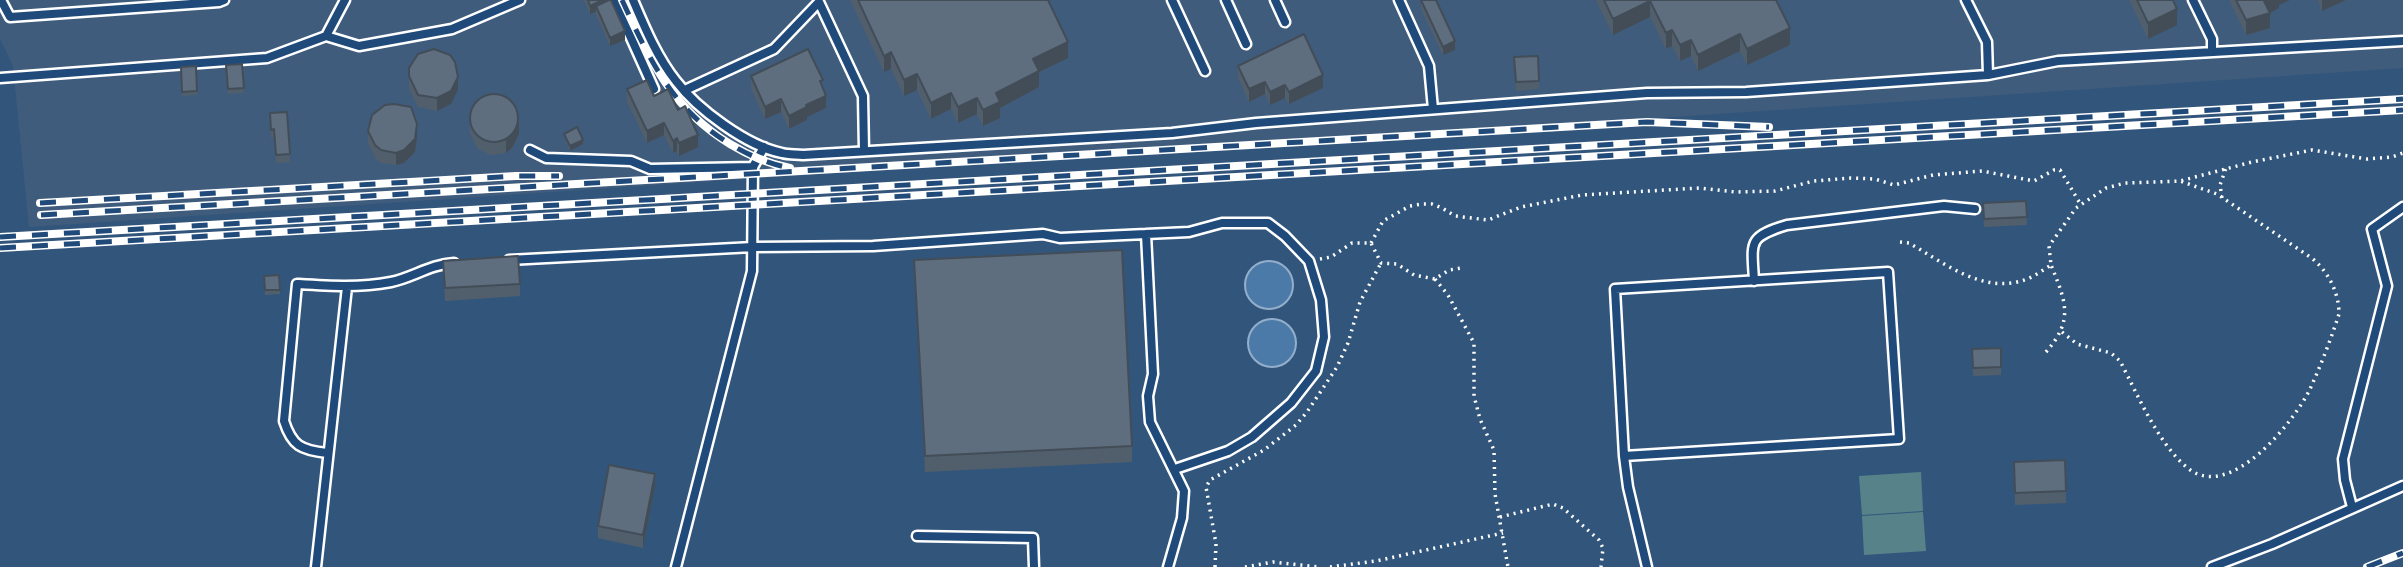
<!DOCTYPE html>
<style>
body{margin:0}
canvas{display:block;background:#32557b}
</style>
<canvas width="2403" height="567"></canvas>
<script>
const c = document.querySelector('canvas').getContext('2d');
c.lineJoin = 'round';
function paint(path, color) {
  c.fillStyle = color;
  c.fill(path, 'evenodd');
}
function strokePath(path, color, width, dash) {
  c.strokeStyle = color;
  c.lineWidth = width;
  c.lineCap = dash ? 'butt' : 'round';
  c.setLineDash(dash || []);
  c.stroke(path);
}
const built = new Path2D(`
 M0 0H2403V68L29 227 13 66 0 39Z`);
const green = new Path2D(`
 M1921 472 1923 511 1862 515 1859 476Z
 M1923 512 1926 551 1864 555 1862 516Z`);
const water = new Path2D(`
 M1245 285a24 24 0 1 1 48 0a24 24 0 1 1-48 0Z
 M1248 343a24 24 0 1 1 48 0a24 24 0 1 1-48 0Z`);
const path = new Path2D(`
 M2222 198 2220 185 2226 168
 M1900 242 1909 243C1943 262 1984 296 2027 279 2035 276 2043 270 2051 265L2049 246 2076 208 2106 188 2125 183 2180 181 2252 162 2312 150 2367 159 2392 157 2403 153
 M1371 243 1383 221 1410 206 1422 204H1432L1442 208 1455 216 1488 220 1521 207 1582 195 1699 188 1735 192 1775 191 1814 181 1851 178 1875 179 1894 185 1933 175 1982 171 2034 181 2054 170H2060L2081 205
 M1320 259 1331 257 1352 243H1371L1381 263 1397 264 1414 275 1435 279 1449 270 1461 268
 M1435 279 1448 295 1474 343V396L1480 419 1494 450 1495 494 1508 567
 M2062 332 2077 344 2111 353 2120 361C2138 395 2159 446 2189 469 2231 501 2294 422 2310 389 2321 365 2331 339 2339 314 2339 293 2329 273 2313 259L2217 194 2180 181
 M2046 352C2074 320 2066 302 2051 265
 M1500 517 1553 504 1563 508 1599 540 1603 548 1601 567
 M1215 567 1216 544 1206 487 1210 480 1264 450 1296 425 1307 412 1337 367 1348 343 1360 302 1381 263
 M1245 567 1273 562 1318 567
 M1330 567 1376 561 1503 533`);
const lane = new Path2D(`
 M1 0 10 17 219 2 224 0
 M614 0 654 89
 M633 0C645 28 657 57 676 81 697 109 747 146 782 153 789 155 796 154 803 155L1172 133 1256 123 1647 93 1746 92 1988 75 2058 61 2403 41
 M1172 0 1205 71
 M1226 0 1246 44
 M1275 0 1285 22
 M1399 0 1429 66 1433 109
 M1966 0 1987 42 1988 75
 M2193 0 2212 39V52
 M326 36 345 0
 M0 78 267 58 326 36 359 46 452 29 520 0
 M685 90 774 49 819 2 863 96 864 151
 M530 150 546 158 631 161 650 169 753 167 764 147
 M1146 234 1153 374 1148 396 1150 422 1184 491 1182 518 1168 567
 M509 260 753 247 873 246 1043 234 1060 238 1189 232 1222 223H1268L1285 236 1309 261 1321 300 1324 337 1316 371 1291 403 1252 437 1228 451 1175 469
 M1754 281C1752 242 1747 237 1787 225L1944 206 1975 209
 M327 453C301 450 292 446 284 421L297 284C329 286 359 288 391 282 412 278 431 264 454 263
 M1624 456 1899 439 1888 272 1615 289 1624 456 1628 487 1647 567
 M2352 507 2345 480 2343 459 2387 286 2372 229 2403 207
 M917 536 1033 538 1034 567
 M316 567 347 287
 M676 567 752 271 753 167
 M2212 567 2272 544 2403 486`);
const rail = new Path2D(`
 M622 0C650 60 671 108 730 144 748 155 769 164 790 168
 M40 203 516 176H559
 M41 215 1647 122 1769 127
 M0 237 2403 99
 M0 248 2403 110
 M2367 567 2403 553`);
const wall = new Path2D(`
 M584 0H605L625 40 610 46 596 15V12L590 14Z
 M850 0H1048L1068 58 1039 72V87L1000 108V118L983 126 977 114 958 123 951 109 931 119 917 90 904 96 891 69 884 72Z
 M1421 0 1455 50 1443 55 1421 9Z
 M1596 0H1776L1790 45 1747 65 1740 51 1698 71 1691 56 1680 61 1672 46 1666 49 1650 17 1613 35Z
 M2129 0H2173L2177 25 2148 39Z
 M2229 0H2290L2279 5V8L2270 13V28L2246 35Z
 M2318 0H2346L2322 11Z
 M1514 57 1539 81V89L1516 91Z
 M242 64 244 93 228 94 226 65Z
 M196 66 197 95 182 96 181 67Z
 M1238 66 1323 88 1289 104 1285 98 1270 105 1265 94 1249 102 1238 78Z
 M409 76 458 90 451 104 437 111 418 107 409 89Z
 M751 76 823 88 826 108 807 117V120L789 129 781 112 765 119 751 89Z
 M627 89 654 96 678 110 698 147 679 156 677 151 673 153 664 135 647 143 627 102Z
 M270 113 290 154V162L276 163 274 138H271Z
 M470 121 519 134 512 148 506 153 490 155 477 148 470 133Z
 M368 131 417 137 415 152 404 163 396 165 381 163 375 158 368 143Z
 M564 134 583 144 570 151 564 138Z
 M2026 201 2027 225 1984 227 1983 203Z
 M914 260 1132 446V462L925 472Z
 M443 261 520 284V296L445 301Z
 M279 275 280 294 265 295 264 276Z
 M2001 348V375L1973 376 1972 349Z
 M2065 460 2066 503 2015 505 2014 462Z
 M655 487 643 548 598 538V526Z`);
const shadedWall = new Path2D(`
 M603 0H605V8L596 6V12L590 14V6Z
 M2265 0H2290L2279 5V8L2270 13V28L2246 35V20Z
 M2322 0H2346L2322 11Z
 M1650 1V17L1613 35V19Z
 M2177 9V25L2148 39V23Z
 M1790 28V45L1747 65V49Z
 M1672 30V46L1666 49V33Z
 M625 31V40L610 46V38Z
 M1740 34V51L1698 71V55Z
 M1691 40V56L1680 61V45Z
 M1455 41V50L1443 55V47Z
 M1068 42V58L1039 72V87L1000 108V118L983 126V110L996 93 1033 59Z
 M891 52V69L884 72V56Z
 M917 74V90L904 96V80Z
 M1323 75V88L1289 104V92Z
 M458 77V90L451 104 437 111V98Z
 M1265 82V94L1249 102V89Z
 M1285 85V98L1270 105V92Z
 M951 93V109L931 119V103Z
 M826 96V108L807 117V120L789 129V116L806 105Z
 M977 98V114L958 123V107Z
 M781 99V112L765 119V107Z
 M519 122V134L512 148 506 153V140Z
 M664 123V135L647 143V131Z
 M417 124V137L415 152 404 163 396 165V153Z
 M698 135V147L679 156V143Z
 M677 138V151L673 153V141Z
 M583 140V144L570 151V146Z
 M655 474V487L643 548V535Z`);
const building = new Path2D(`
 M588 0H603L590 6Z
 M609 0H611L625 31 610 38 596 6Z
 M858 0H1048L1068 42 1033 59 1039 71 996 93 1000 102 983 110 977 98 958 107 951 93 931 103 917 74 904 80 891 52 884 56Z
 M1421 0H1436L1455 41 1443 47Z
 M1604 0H1776L1790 28 1747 49 1740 34 1698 55 1691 40 1680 45 1672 30 1666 33 1650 1 1613 19Z
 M2137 0H2173L2177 9 2148 23Z
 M2236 0H2265L2264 1 2270 13 2246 20Z
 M1304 34 1323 75 1289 92 1285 85 1270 92 1265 82 1249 89 1238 66Z
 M434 49 450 55 455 62 458 77 451 91 437 98 418 95 409 76V68L418 54Z
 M808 49 823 80 820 81 826 96 806 105 807 107 789 116 781 99 765 107 751 76Z
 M1538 56 1539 81 1516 82 1514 57Z
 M242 64 244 88 228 89 226 65Z
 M196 66 197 91 182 92 181 67Z
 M647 80 654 96 668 89 678 110 685 106 698 135 679 143 677 138 673 141 664 123 647 131 627 89Z
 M470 118a24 24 0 1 1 48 0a24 24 0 1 1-48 0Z
 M394 104 411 107 417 124 415 139 404 150 396 153 381 150 375 145 368 131 372 115 385 105Z
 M287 112 290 154 276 155 274 129 271 130 270 113Z
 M577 127 583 140 570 146 564 134Z
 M2026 201 2027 217 1984 219 1983 203Z
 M1122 250 1132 446 925 456 914 260Z
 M518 256 520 284 445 288 443 261Z
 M279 275 280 290H265L264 276Z
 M2001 348V367L1973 368 1972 349Z
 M2065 460 2066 491 2015 493 2014 462Z
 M609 465 655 474 643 535 598 526Z`);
paint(built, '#3f5c7c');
paint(green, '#588289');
paint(water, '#4c7aa8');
strokePath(water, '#94afcb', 2);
strokePath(lane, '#fff', 13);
strokePath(path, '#fff', 3.5, [2, 5]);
strokePath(lane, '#1f4a7a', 8);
strokePath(rail, '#fff', 8);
strokePath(rail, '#1f4a7a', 5, [16]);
paint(wall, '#515f6c');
paint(shadedWall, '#424d58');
paint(building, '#5e6e7e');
strokePath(building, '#424d58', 2);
</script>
